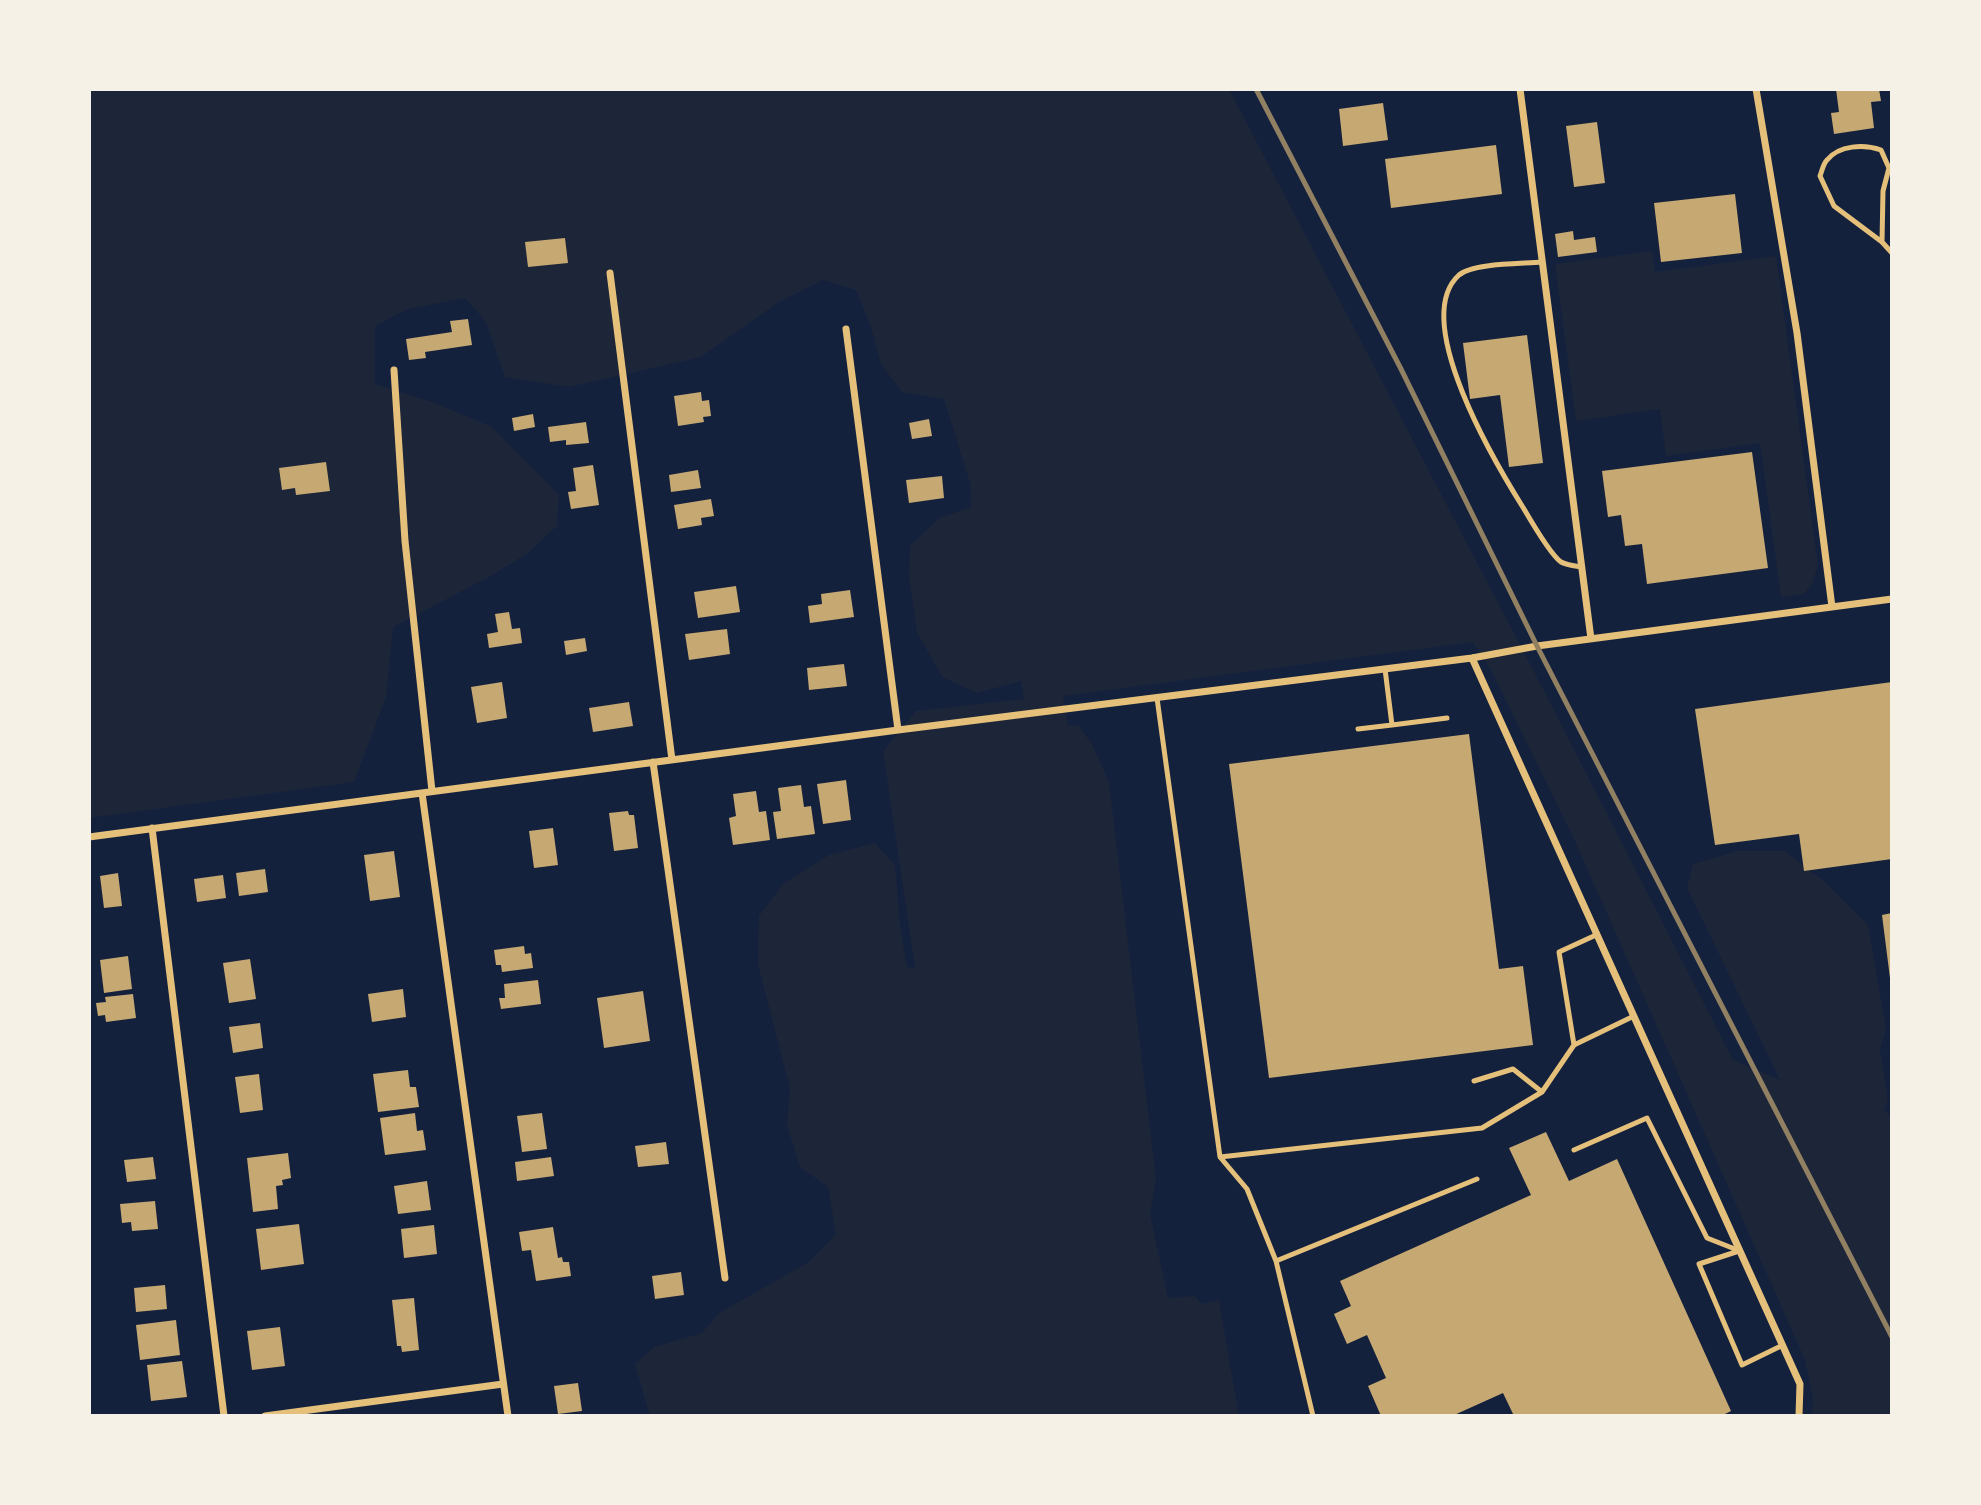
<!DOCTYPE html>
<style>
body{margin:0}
#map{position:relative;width:1981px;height:1505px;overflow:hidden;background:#14213d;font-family:"Golos Text",sans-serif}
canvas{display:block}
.frame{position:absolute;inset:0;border:91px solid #f6f1e7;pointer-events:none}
</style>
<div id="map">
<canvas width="1981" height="1505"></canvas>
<div class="frame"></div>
</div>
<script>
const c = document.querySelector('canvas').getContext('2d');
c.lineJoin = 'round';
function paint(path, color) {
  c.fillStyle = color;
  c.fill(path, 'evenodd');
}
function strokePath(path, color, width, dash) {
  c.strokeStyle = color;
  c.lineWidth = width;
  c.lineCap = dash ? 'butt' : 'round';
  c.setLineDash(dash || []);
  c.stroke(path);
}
const green = new Path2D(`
 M89 89H1229L1540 683 1733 1060 1780 1080 1687 888 1693 864 1738 851H1785L1825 882 1868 925 1886 1028 1880 1050 1888 1099 1884 1111 1892 1116V1416H1812L1813 1398 1805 1360 1574 839 1491 670 1473 642 1063 696 1068 726 1078 725 1092 744 1109 782 1156 1179 1150 1214 1168 1298 1195 1296 1201 1304 1219 1300 1239 1416H650L635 1364 654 1347 702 1333 719 1313 809 1262 836 1234 828 1187 800 1167 787 1125 790 1088 758 965 759 916 783 884 829 855 875 843 895 865 900 926 907 967 915 968 883 751 916 711 1024 699 1021 681 977 693 942 677 917 632 909 578 910 546 939 518 971 507 970 483 944 399 902 392 881 364 871 327 856 290 823 280 779 302 701 357 569 387 505 377 486 322 465 298 408 309 375 326V384L435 403 492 427 559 495 557 526 528 553 491 576 393 627 386 697 354 782 89 818Z
 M1652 251 1655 272 1776 256 1818 565 1812 584 1804 594 1781 597 1760 443 1666 456 1660 409 1576 421 1555 264Z`);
const building = new Path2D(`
 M1836 89H1879L1881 101 1871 102 1874 128 1834 134 1831 113 1839 112Z
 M1383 103 1388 140 1343 146 1339 109Z
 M1597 122 1605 183 1574 187 1566 126Z
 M1496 145 1502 194 1391 208 1385 159Z
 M1735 194 1742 253 1661 262 1654 203Z
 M1573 231 1574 240 1595 237 1597 252 1558 257 1555 234Z
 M565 238 568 263 528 267 525 242Z
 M468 319 472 345 425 352 426 358 409 360 406 339 452 332 450 321Z
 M1527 335 1543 463 1509 467 1500 395 1470 399 1463 343Z
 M701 392 702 401 709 400 711 416 703 417 704 422 678 426 674 396Z
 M533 414 535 427 514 431 512 418Z
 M929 419 932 436 912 439 909 423Z
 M586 422 589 443 566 445V440L550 442 548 427Z
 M1752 452 1768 568 1647 584 1642 544 1625 546 1621 515 1608 517 1602 471Z
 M326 462 330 491 296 495 295 488 282 490 279 468Z
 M593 465 599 505 571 509 568 492 576 491 573 468Z
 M698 470 701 488 671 492 669 475Z
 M942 476 944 498 909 503 906 480Z
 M711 499 714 516 701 518 702 525 678 529 674 505Z
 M736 586 740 612 698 618 694 592Z
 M850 590 854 617 810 623 808 606 822 604 821 594Z
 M509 612 512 629 520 628 522 643 489 648 487 634 498 632 495 614Z
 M727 629 730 654 689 660 685 634Z
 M585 638 587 651 566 655 564 641Z
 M844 664 847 686 809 690 807 668Z
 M502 682 507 718 477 723 471 687Z
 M1892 682V859L1804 871 1799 834 1715 845 1695 709Z
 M629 702 633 726 593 732 589 708Z
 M1469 734 1499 969 1523 966 1533 1045 1269 1078 1229 764Z
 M846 780 851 820 823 824 817 784Z
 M801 785 804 807 811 806 815 834 777 839 773 812 781 811 778 788Z
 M756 791 759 812 766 811 770 840 733 845 729 818 736 816 733 794Z
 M628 811 629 815H634L638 848 614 851 609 813Z
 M553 828 558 865 534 868 529 831Z
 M394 851 400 897 370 901 364 855Z
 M265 869 268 892 239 896 236 873Z
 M118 873 122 906 104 908 100 876Z
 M223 875 226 898 197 902 194 879Z
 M1892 913V978H1890L1882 915Z
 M524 946 525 954 531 953 533 968 502 972 501 965H496L494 950Z
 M128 956 132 989 104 993 100 960Z
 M250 959 256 999 229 1003 223 963Z
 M538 980 541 1004 501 1009 499 998H505L504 984Z
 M403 989 406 1017 372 1022 368 994Z
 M643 991 650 1041 604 1048 597 998Z
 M133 994 136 1018 106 1022 105 1015 98 1016 96 1003 106 1002 105 997Z
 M260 1023 263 1048 233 1053 229 1027Z
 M408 1070 410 1087H416L419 1107 378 1112 373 1074Z
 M259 1074 263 1110 240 1113 235 1077Z
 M415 1113 417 1131 423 1130 426 1150 385 1155 380 1118Z
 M542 1113 547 1149 522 1152 517 1116Z
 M1546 1132 1569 1181 1617 1159 1731 1411 1721 1416H1514L1503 1393 1452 1416H1381L1368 1386 1386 1378 1367 1335 1347 1344 1334 1314 1351 1306 1340 1281 1531 1195 1509 1148Z
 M666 1142 669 1164 638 1167 635 1146Z
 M288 1153 291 1178 282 1180 283 1185 276 1186 278 1209 253 1212 247 1158Z
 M153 1157 156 1179 127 1182 124 1160Z
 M551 1157 554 1176 517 1181 515 1162Z
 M427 1181 431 1210 398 1214 394 1186Z
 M155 1201 158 1229 132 1231 131 1222 122 1223 120 1204Z
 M299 1224 304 1264 261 1270 256 1229Z
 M434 1225 437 1254 404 1258 401 1229Z
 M553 1227 558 1258 562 1257 563 1262H569L571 1276 536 1281 531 1250 522 1251 519 1232Z
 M681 1272 684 1295 655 1299 652 1276Z
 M165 1285 167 1309 136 1312 134 1288Z
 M414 1298 419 1350 402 1352 401 1346H397L392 1300Z
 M176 1320 180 1355 140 1360 136 1325Z
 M280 1327 285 1366 252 1370 247 1331Z
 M182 1361 187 1397 151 1401 147 1365Z
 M578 1383 582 1411 558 1414 554 1386Z`);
const service = new Path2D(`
 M1882 242 1883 191 1889 168 1881 150C1864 144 1839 145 1827 160 1823 164 1822 171 1820 176L1834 206 1882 242 1892 253
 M1542 262C1523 264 1473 263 1459 275 1409 320 1497 466 1524 509 1531 521 1551 555 1561 562 1566 565 1576 566 1582 567
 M1157 698 1220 1157 1482 1128 1542 1092 1574 1045 1634 1016
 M1392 725 1447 718
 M1358 729 1392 725 1385 669
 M1574 1045 1559 952 1596 935
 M1474 1081 1513 1069 1542 1092
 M1574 1150 1647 1118 1707 1238 1740 1251
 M1220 1157 1247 1189 1276 1261
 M1739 1251 1699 1264 1742 1365 1783 1345
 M1313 1416 1276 1261 1477 1179`);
const minor = new Path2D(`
 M1520 89 1591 639
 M1756 89 1797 333 1832 607
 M610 273 672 760
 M846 329 898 730
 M394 370 405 541 432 791
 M1472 658 1800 1384 1799 1416
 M653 762 725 1278
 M422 793 508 1416
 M152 828 224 1416
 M89 837 898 730 1472 658 1537 646 1892 599
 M265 1416 503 1384`);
const rail = new Path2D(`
 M1256 89 1401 369 1537 646 1892 1337`);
paint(green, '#1d2539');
paint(building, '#c6a872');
strokePath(service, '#e5c07b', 5);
strokePath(minor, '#e5c07b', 7);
strokePath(rail, '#918062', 5);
</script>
